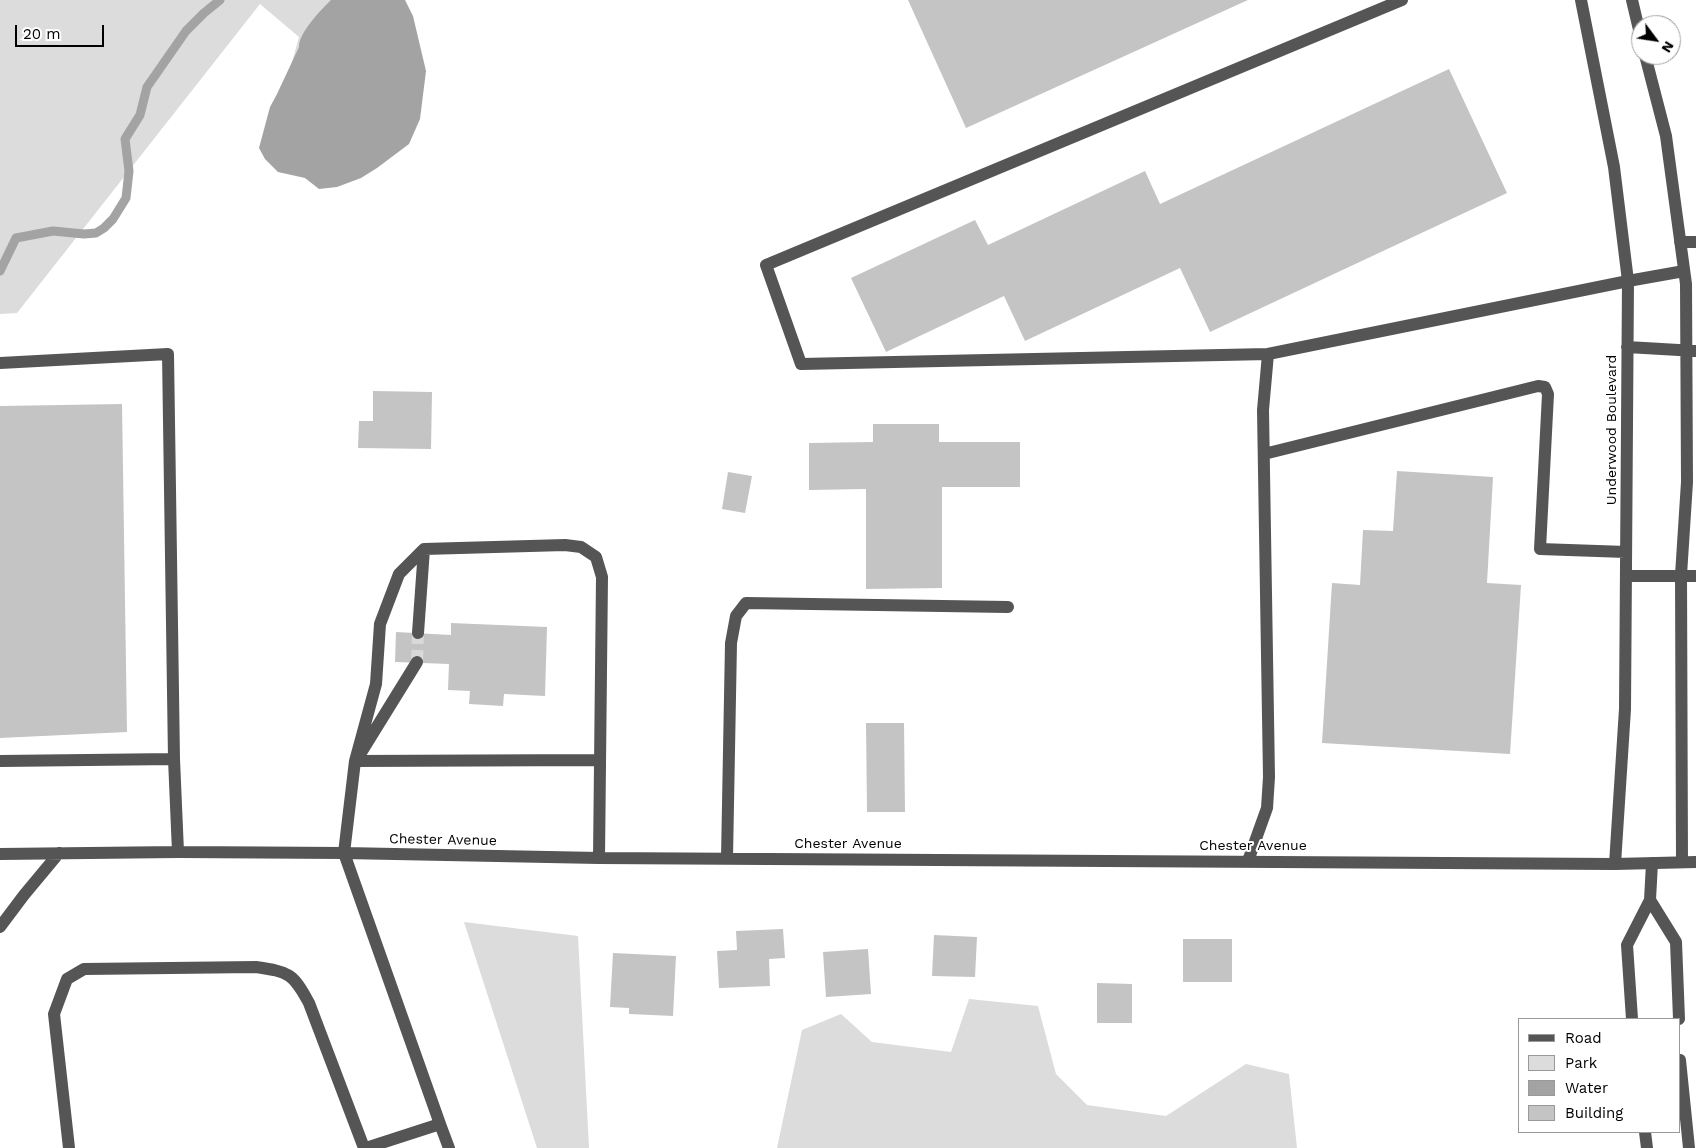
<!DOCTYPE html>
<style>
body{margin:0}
#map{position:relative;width:1696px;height:1148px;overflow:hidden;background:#fff;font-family:"Work Sans",sans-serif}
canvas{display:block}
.legend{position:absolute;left:1518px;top:1018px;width:162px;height:115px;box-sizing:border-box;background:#fff;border:1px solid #999;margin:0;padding:6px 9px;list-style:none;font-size:15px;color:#000}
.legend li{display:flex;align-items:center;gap:10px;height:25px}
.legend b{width:25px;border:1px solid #999}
.north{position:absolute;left:1631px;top:15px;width:50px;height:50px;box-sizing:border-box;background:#fff;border:1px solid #999;border-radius:50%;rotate:121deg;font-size:14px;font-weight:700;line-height:20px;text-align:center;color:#000}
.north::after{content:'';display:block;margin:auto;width:18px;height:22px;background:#000;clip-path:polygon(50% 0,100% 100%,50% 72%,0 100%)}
.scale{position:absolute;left:15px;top:25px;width:89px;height:22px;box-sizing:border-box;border:2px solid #000;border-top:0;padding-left:6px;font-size:15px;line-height:18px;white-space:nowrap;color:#000;-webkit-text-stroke:4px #fff;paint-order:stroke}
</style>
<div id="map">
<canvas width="1696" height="1148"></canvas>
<ul class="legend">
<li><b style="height:6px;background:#555"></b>Road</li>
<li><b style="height:14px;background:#dcdcdc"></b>Park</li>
<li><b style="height:14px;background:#a3a3a3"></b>Water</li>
<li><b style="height:14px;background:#c4c4c4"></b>Building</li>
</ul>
<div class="north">N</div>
<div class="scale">20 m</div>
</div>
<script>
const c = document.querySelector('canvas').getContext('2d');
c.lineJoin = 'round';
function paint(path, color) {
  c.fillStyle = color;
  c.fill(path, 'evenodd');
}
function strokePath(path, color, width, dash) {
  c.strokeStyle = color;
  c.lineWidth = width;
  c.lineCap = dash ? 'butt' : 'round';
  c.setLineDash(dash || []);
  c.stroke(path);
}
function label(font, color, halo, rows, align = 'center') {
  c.font = font + ' "Work Sans",sans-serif';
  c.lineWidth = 4;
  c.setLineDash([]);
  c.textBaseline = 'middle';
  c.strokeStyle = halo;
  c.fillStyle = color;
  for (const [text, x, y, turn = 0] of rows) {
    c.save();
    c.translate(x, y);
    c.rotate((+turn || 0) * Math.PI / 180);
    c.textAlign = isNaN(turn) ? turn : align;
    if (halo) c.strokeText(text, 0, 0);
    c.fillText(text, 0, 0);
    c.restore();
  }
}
const green = new Path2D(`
 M0 0H404L265 159 299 37 260 4 17 313 0 314Z
 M464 922 578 936 589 1148H537Z
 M969 999 1038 1006 1056 1074 1087 1105 1166 1116 1246 1064 1289 1074 1297 1148H777L802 1030 841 1014 872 1042 951 1052Z`);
const water = new Path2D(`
 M331 0H405L413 16 426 71 420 119 409 144 377 168 361 178 337 187 319 189 305 178 278 172 265 159 259 148 270 107 277 94 299 47C299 32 321 10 331 0Z`);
const stream = new Path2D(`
 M0 271 16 238 53 231 84 234 96 233 104 228 113 219 126 198 129 171 125 139 140 115 147 87 186 31 204 13 220 0`);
const building = new Path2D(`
 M908 0H1248L966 128Z
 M1449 69 1507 193 1210 332 1180 268 1025 341 1004 296 886 352 851 278 975 220 988 245 1145 171 1160 204Z
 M373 391 432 392 431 449 358 448 359 421H373Z
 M122 404 127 732 0 738V406Z
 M873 424H939V442H1020V487H942V588L866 589V489L809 490V443L873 442Z
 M1397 471 1493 477 1487 583 1521 585 1510 754 1322 743 1332 583 1360 585 1363 530 1393 531Z
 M728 472 752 476 745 513 722 509Z
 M451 623 547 627 545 696 504 694 503 706 469 704 470 691 448 690 449 664 395 662 396 632 451 635Z
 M866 723H904L905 812H867Z
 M783 929 785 958 769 959 770 986 719 988 717 951 737 950 736 931Z
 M934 935 977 937 975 977 932 976Z
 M1183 939H1232V982H1183Z
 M868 949 871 994 826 997 823 952Z
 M613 953 676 956 673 1016 629 1014V1008L610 1007Z
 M1097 983 1132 984V1023H1097Z`);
const minorTunnel = new Path2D(`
 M417 662 418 633`);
const minor = new Path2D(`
 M1581 0 1614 167 1628 281 1625 709 1615 864
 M1632 0 1641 38
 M1645 55 1666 136 1686 284 1687 482 1681 575 1682 862
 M1680 242H1696
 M1627 347 1696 351
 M1268 354 801 364 766 265 1402 0
 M0 363 168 354 174 759 0 761
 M1264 454 1538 386 1545 387 1548 394 1540 549 1626 552
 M1626 576H1696
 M418 633 424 549
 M362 751 417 662
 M174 759 178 852
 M355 761 600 760
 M0 854 178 852 344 853 599 858 1615 864 1696 862
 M727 858 731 643 736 616 746 603 1008 607
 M1248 861 1267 808 1269 777 1263 410 1268 354 1628 281 1684 271
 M1650 900 1676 942 1679 1019
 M0 927 24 895 59 853
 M1632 1019 1627 945 1650 900 1652 863
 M1680 1060 1689 1148
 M440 1124 449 1148
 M1645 1132 1647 1148
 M69 1148 54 1014 67 979 84 969 256 967C289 972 293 973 309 1003L364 1148
 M366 1148 440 1124 344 853 355 761 376 684 380 624 399 574 424 549 565 545 581 547 596 557 602 577 599 858`);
const streetNames = [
 ["Underwood Boulevard",1612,430,-90],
 ["Chester Avenue",443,840,1],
 ["Chester Avenue",848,844],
 ["Chester Avenue",1253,846]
];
paint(green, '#dcdcdc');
paint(water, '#a3a3a3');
strokePath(stream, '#a3a3a3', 9);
paint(building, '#c4c4c4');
strokePath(minorTunnel, '#d9d9d9', 12, [12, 6]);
strokePath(minor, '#555', 12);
label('14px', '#000', '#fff', streetNames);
</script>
